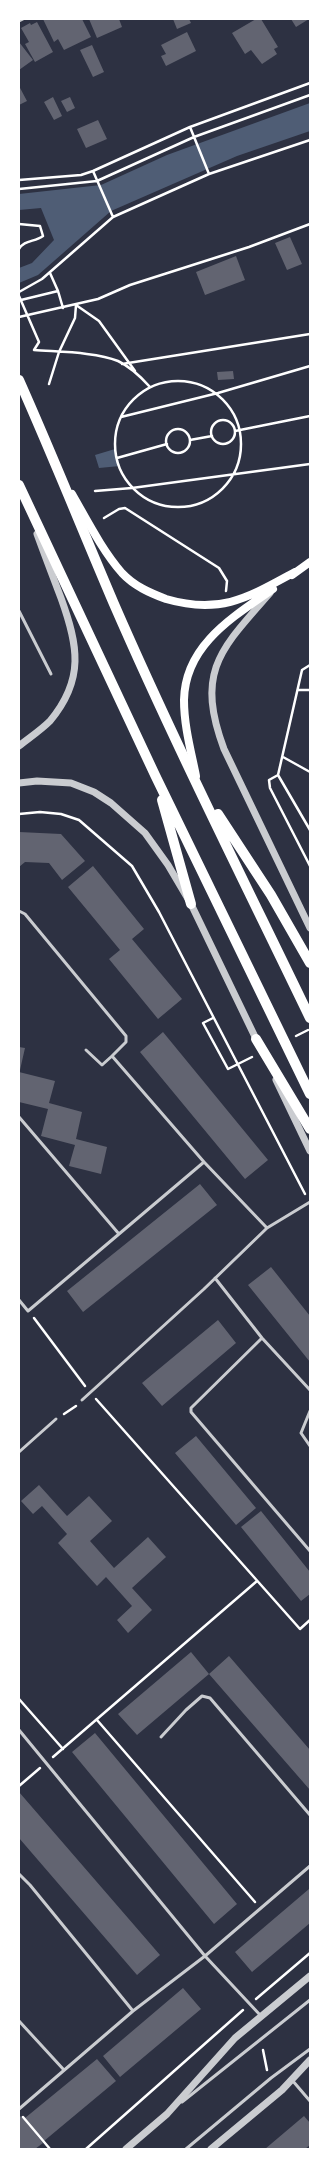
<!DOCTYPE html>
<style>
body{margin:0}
#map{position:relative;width:329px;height:2168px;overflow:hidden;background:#2d3142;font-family:"PT Serif",serif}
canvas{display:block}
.frame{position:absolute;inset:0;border:20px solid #fff;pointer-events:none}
</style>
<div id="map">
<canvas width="329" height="2168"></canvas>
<div class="frame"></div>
</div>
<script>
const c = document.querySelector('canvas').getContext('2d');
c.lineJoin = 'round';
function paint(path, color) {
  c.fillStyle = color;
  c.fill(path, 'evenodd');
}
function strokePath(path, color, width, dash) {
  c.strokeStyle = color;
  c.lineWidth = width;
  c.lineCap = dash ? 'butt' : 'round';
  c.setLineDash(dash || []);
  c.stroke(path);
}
const water = new Path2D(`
 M310 103V131L237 156 111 211 38 275 19 283V268L32 263 54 240 41 208 19 210V194L101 185 167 155Z
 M115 449 120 466 99 468 95 455Z`);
const building = new Path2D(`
 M43 19H82L91 37 64 50 58 39 54 42Z
 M89 19H119L122 27 97 38Z
 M173 19H189L191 23 177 29Z
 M256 19H261L278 47 274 49 277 54 262 64 251 50 245 54 232 33Z
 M291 19H309L296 27Z
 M37 22 53 52 35 62 25 44 29 42 21 28 30 23 31 25Z
 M187 32 196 51 166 66 161 56 166 54 161 45Z
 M19 42 33 60 19 70Z
 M92 45 104 72 93 77 80 50Z
 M19 86 27 101 19 105Z
 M53 97 62 116 54 120 44 102Z
 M70 97 75 108 67 112 61 101Z
 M98 120 107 139 86 148 77 129Z
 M290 237 302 264 287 270 275 243Z
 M236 256 245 280 205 295 196 272Z
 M233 371 234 379 218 380 217 372Z
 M19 832 61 834 85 861 62 880 49 863 25 862 19 867Z
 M93 866 144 929 132 939 182 999 158 1019 109 959 120 950 68 887Z
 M163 1032 268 1160 245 1179 140 1052Z
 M19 1047 25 1048 20 1070H19Z
 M19 1072 55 1081 49 1103 82 1112 76 1139 107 1147 101 1174 69 1166 75 1145 41 1136 48 1109 19 1102Z
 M200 1184 217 1205 83 1312 67 1291Z
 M271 1267 310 1316V1362L248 1285Z
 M218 1320 236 1343 162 1406 142 1383Z
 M196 1436 256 1508 236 1525 175 1453Z
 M39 1485 67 1516 89 1496 112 1521 90 1541 114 1568 148 1537 166 1557 132 1588 152 1610 128 1633 117 1620 132 1606 106 1577 97 1586 58 1543 67 1534 42 1506 33 1514 21 1501Z
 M261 1511 310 1572V1594L301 1601 241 1527Z
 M191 1652 209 1674 137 1735 118 1714Z
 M229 1656 310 1750V1790L209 1674Z
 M95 1733 237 1904 214 1924 72 1752Z
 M19 1792 160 1955 137 1975 19 1838Z
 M309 1889 310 1923 252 1972 235 1952Z
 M183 1988 201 2009 120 2077 103 2056Z
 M97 2059 116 2081 44 2141 25 2118Z
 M21 2116 43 2143 35 2149H19V2118Z
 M304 2116 310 2123V2145L305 2149H265Z`);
const path = new Path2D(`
 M190 127 209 174
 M93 171 113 217
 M19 180 81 175 93 171 190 127 310 83
 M19 189 97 181 194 137 310 95
 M19 224 40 226 43 236C35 242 24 240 19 249
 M50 273 58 291
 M19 292 42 279 113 217 209 174 310 140
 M19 296 39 342 34 350C59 352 96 352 118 361 131 367 141 377 150 387
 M21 300 58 291 63 308
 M19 317 98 299 130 285 249 247 310 224
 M122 364 310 334
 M115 444a63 63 0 1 1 126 0a63 63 0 1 1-126 0Z
 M49 384 59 352 75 318 76 305 99 321 135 371
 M121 417 218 393 310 366
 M211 432a12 12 0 1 1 24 0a12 12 0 1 1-24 0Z
 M166 441a12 12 0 1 1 24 0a12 12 0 1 1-24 0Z
 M235 431 310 416
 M190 440 212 436
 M117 458 167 444
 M95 491 132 488 310 464
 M104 518 119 509 125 508 219 568 227 581 226 591
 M310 665 302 670 278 775 269 780 270 788 310 866
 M299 690H310
 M283 757 310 772
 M278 775 310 830
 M19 814 40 812 61 814 79 820 132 866 159 912 305 1194
 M213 1018 203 1023 228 1069 252 1057
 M296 1036 308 1030
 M34 1318 85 1386
 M96 1399 300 1629 310 1620
 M64 1414 76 1406
 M19 1699 63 1749
 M97 1720 255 1902
 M53 1757 257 1581
 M19 1786 40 1768
 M256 1999 310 1953
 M263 2050 267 2070
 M23 2117 50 2149
 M86 2149 243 2010`);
const service = new Path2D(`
 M19 21 23 19
 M19 611 51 674
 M19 911 25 914 126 1036V1042L112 1056 204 1162 267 1228
 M86 1050 102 1065 112 1056
 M19 1117 119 1234 204 1162
 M215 1278 262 1338 310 1390
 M19 1300 28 1311 119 1234
 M262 1338 191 1408V1412L310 1551
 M82 1400 204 1289 267 1228 310 1202
 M310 1411 301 1433 310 1446
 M19 1452 56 1419
 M19 1730 205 1956 261 2016
 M161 1737 186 1710 202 1696 210 1698 310 1815
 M19 1874 30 1885 133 2011
 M19 2021 64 2070
 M292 2080 310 2101
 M182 2102 310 2000
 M19 2109 133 2011 205 1956 310 1866
 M186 2149 271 2078 310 2049`);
const tertiary = new Path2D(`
 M270 593C221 649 195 671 224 749L310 928
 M19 746C29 738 41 730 50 721 85 679 78 645 61 598 53 577 45 556 37 534
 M19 783 37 781 71 783 94 792 111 803 145 833 168 865 191 904 258 1043
 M276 1080 310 1151
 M126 2149 167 2114 235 2038 310 1976
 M211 2149 282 2090 310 2060`);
const secondary = new Path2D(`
 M72 494C87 520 102 550 122 573 134 586 150 593 166 599 221 615 249 597 295 572
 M292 575 310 562
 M196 776C191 751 184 726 184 700 185 645 233 617 273 589`);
const primary = new Path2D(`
 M19 380C52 454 82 529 114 604 175 744 244 881 310 1018
 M19 485 155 775 310 1094
 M162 800 191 904
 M218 814 271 895 310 963
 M256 1039 310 1129`);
paint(water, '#4f5d75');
paint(building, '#626471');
strokePath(path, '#fff', 2.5);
strokePath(service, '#caccd0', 3);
strokePath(tertiary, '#caccd0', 7);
strokePath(secondary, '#fff', 8);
strokePath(primary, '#fff', 10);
</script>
